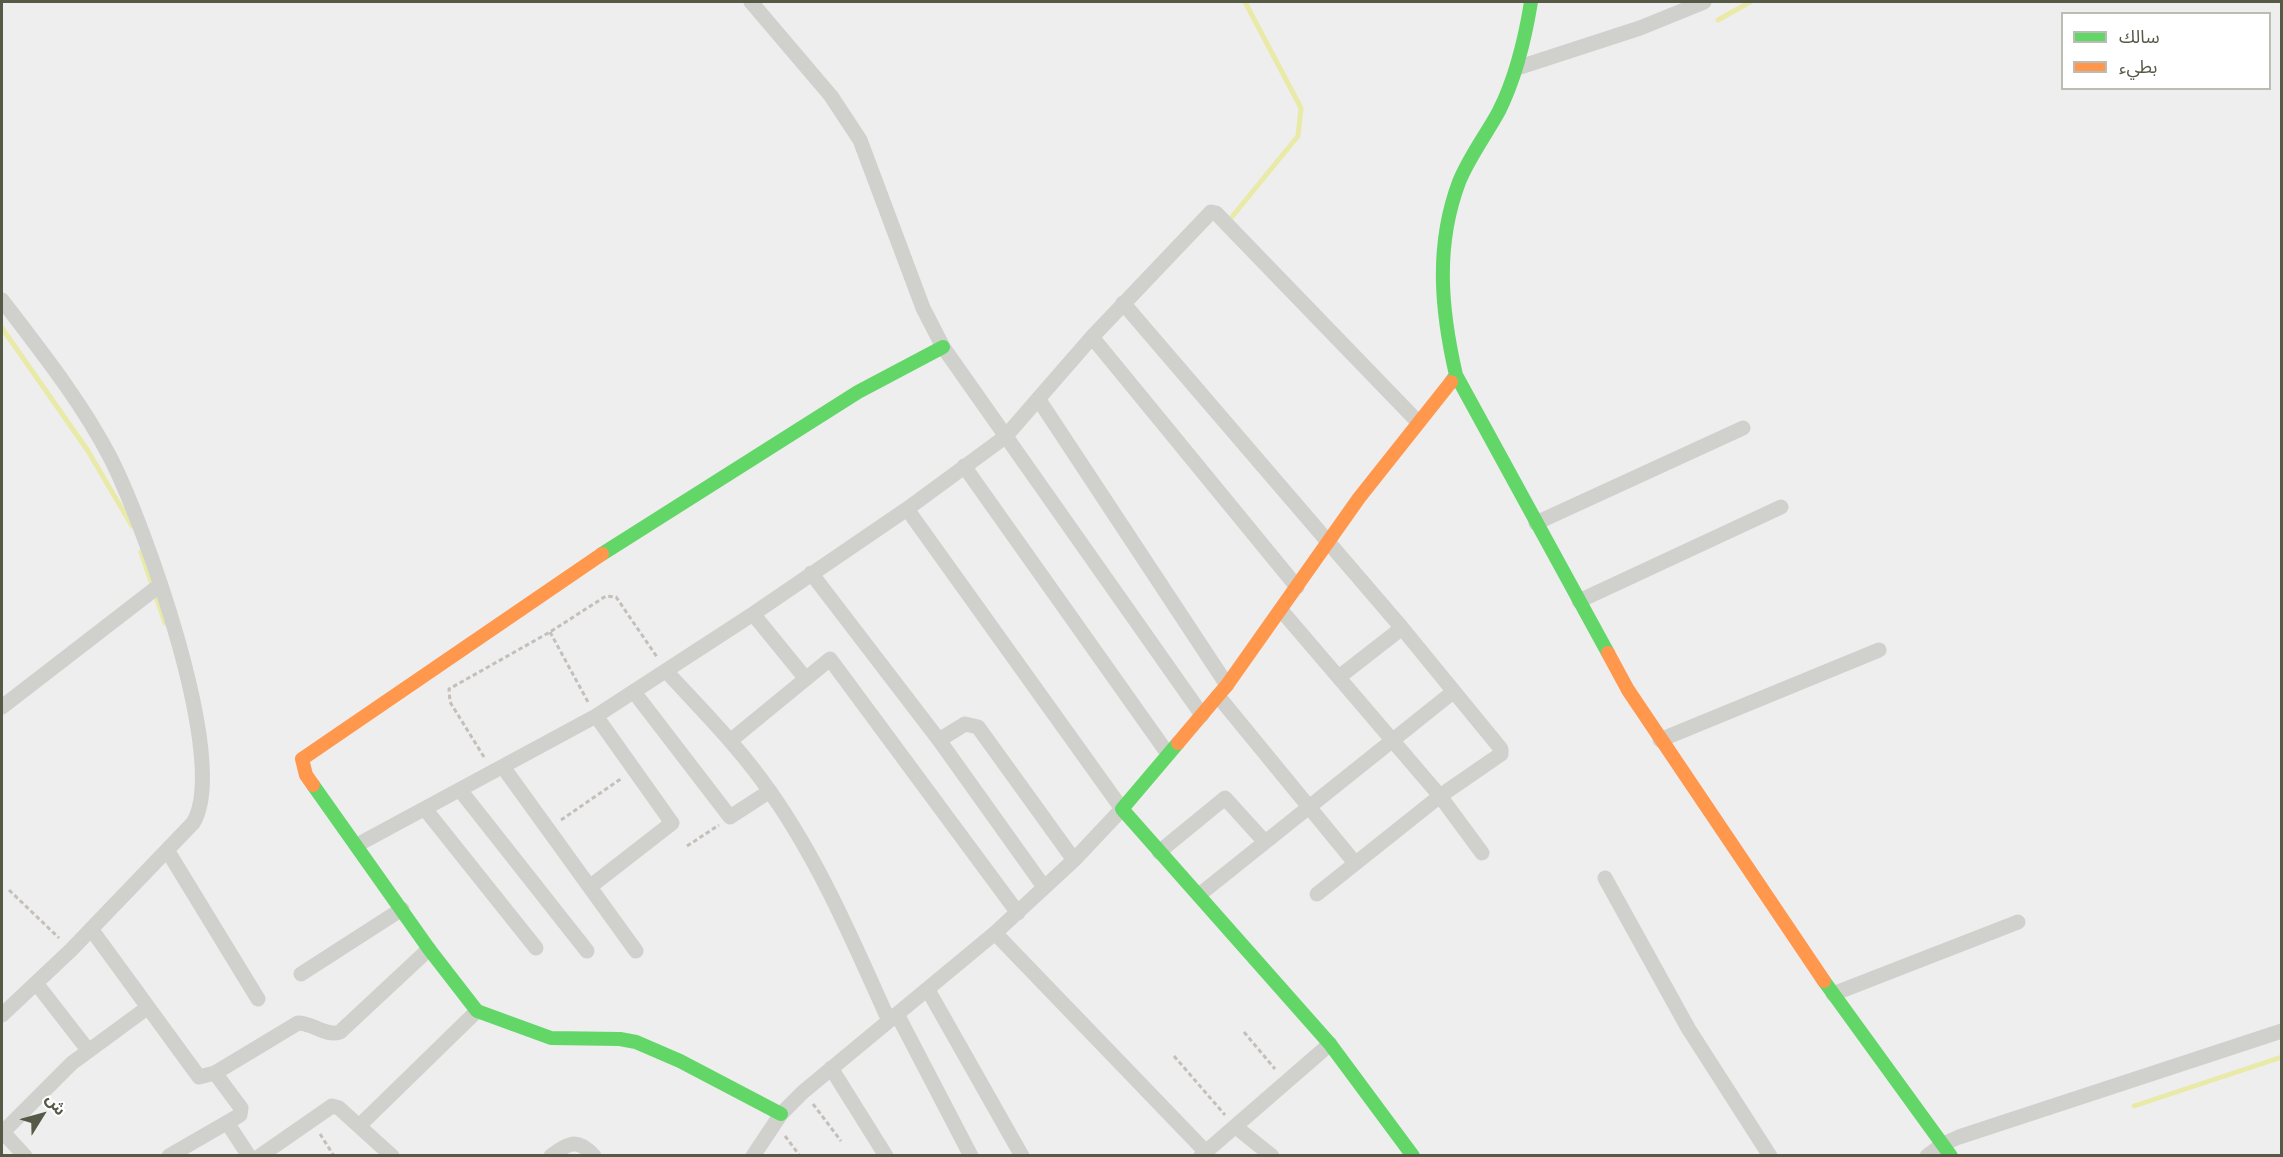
<!DOCTYPE html>
<meta charset="utf-8">
<style>
body{margin:0}
#map{position:relative;width:2283px;height:1157px;overflow:hidden;background:#eeeeef;font-family:"PT Sans Narrow","Noto Sans Arabic",sans-serif}
canvas{display:block}
.frame{position:absolute;inset:0;border:3px solid #545a46;pointer-events:none}
.legend{position:absolute;left:2061px;top:12px;width:210px;height:78px;box-sizing:border-box;background:#fff;border:2px solid #bbbdb5;margin:0;padding:8px 10px;list-style:none;font-size:18px;color:#545a46}
.legend li{display:flex;align-items:center;gap:12px;height:30px}
.legend b{width:30px;border:2px solid #bbbdb5}
.north{position:absolute;left:12px;top:1085px;width:60px;height:60px;-webkit-text-stroke:4px #fff;paint-order:stroke;rotate:53deg;font-size:16px;font-weight:700;line-height:24px;text-align:center;color:#545a46}
.north::after{content:'';display:block;margin:auto;width:21px;height:27px;background:#545a46;clip-path:polygon(50% 0,100% 100%,50% 72%,0 100%)}
</style>
<div id="map">
<canvas width="2283" height="1157"></canvas>
<div class="frame"></div>
<ul class="legend">
<li><b style="height:8px;background:#63d668"></b>سالك</li>
<li><b style="height:8px;background:#ff974d"></b>بطيء</li>
</ul>
<div class="north">ش</div>
</div>
<script>
const c = document.querySelector('canvas').getContext('2d');
c.lineJoin = 'round';
function strokePath(path, color, width, dash) {
  c.strokeStyle = color;
  c.lineWidth = width;
  c.lineCap = dash ? 'butt' : 'round';
  c.setLineDash(dash || []);
  c.stroke(path);
}
const stream = new Path2D(`
 M1718 20 1750 2
 M1231 218 1298 136 1301 108 1245 2
 M2 328 88 451 132 526
 M141 552 165 623
 M2134 1106 2282 1057`);
const path = new Path2D(`
 M550 632 588 702
 M484 757 450 702 449 689 550 632 606 596 616 597 657 657
 M561 820 622 778
 M687 846 719 825
 M9 890 59 938
 M1244 1032 1275 1069
 M1174 1056 1225 1115
 M813 1104 841 1141
 M320 1134 334 1156
 M785 1136 800 1156`);
const street = new Path2D(`
 M751 2 831 96 860 140 923 308 943 347 1202 715
 M1517 68 1640 28 1704 2
 M2 300C40 350 81 401 110 457 143 521 231 762 193 823L71 950 2 1015
 M1123 303 1402 628 1501 749V754L1440 796 1317 894
 M1092 337 1297 587
 M1039 400 1227 685
 M964 466 1168 754
 M1536 523 1743 428
 M811 573 939 740 1044 887
 M1579 601 1781 507
 M1281 610 1440 796 1482 853
 M753 614 806 679
 M666 671C702 710 741 749 771 793 820 863 854 943 889 1021
 M1339 677 1402 628
 M634 692 730 817 770 791
 M1218 696 1355 863
 M2 707 160 585
 M939 740 965 724 978 727 1074 860
 M1660 740 1879 650
 M730 741 830 659 1018 913
 M503 767 636 951
 M460 790 587 951
 M425 809 536 948
 M357 845 596 716 753 614 907 509 1005 437 1092 337 1211 212 1216 213 1418 422
 M167 850 258 999
 M1159 852 1225 798 1264 841
 M1605 878 1688 1028 1770 1156
 M591 886 672 823 596 716
 M1199 895 1453 692
 M91 929 199 1077 215 1073 298 1023C313 1023 326 1037 340 1032L429 949
 M995 933 1205 1151
 M301 974 402 909
 M36 983 88 1050
 M928 990 1022 1156
 M1833 994 2018 922
 M897 1014 971 1156
 M831 1068 886 1156
 M228 1124 249 1156
 M359 1126 477 1011
 M1236 1127 1272 1156
 M2 1131 25 1156
 M3 1132 72 1063 147 1008
 M169 1156 240 1115 241 1108 215 1073
 M260 1156 332 1106 339 1108 392 1156
 M551 1156C569 1142 578 1138 594 1156
 M753 1156 781 1114 803 1092 995 933 1074 860 1122 809 907 509
 M1201 1156 1330 1044
 M1927 1156 1943 1144 1959 1137 2282 1031`);
const fast = new Path2D(`
 M1456 375 1608 653
 M1451 382 1456 375C1441 310 1435 246 1459 182 1469 157 1486 135 1499 111 1516 77 1525 39 1531 2
 M602 554 858 392 943 347
 M1178 743 1122 809 1330 1044 1413 1156
 M313 785 429 949 477 1011 551 1038 620 1039 636 1042 680 1061 781 1114
 M1824 981 1951 1156`);
const slow = new Path2D(`
 M1608 653 1628 690 1824 981
 M1178 743 1227 685 1359 498 1451 382
 M313 785 306 775 302 759 602 554`);
strokePath(stream, '#e9eaa8', 5);
strokePath(path, '#c5bfb9', 3, [4.5, 3]);
strokePath(street, '#d0d1cd', 15);
strokePath(fast, '#63d668', 14);
strokePath(slow, '#ff974d', 14);
</script>
